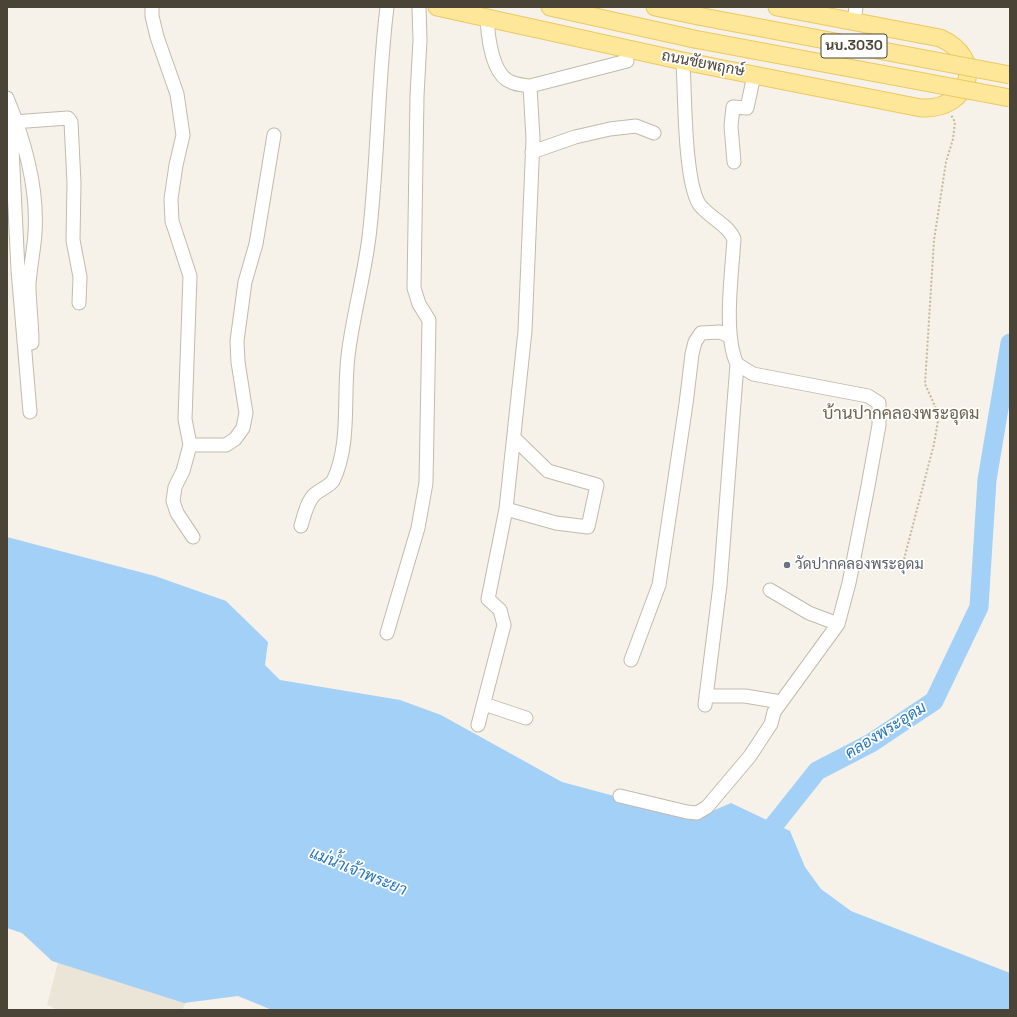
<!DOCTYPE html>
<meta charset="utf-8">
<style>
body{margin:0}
#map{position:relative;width:1017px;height:1017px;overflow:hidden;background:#f6f2e9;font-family:"Space Grotesk",sans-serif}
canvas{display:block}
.frame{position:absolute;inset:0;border:8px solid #4a4437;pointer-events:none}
</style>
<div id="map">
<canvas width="1017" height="1017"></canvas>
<div class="frame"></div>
</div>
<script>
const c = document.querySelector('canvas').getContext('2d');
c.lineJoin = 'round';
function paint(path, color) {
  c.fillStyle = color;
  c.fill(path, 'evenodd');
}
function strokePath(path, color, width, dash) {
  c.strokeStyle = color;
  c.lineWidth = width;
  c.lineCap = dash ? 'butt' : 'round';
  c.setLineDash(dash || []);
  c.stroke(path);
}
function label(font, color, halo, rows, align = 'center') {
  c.font = font + ' "Space Grotesk",Sarabun,sans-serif';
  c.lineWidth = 3.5;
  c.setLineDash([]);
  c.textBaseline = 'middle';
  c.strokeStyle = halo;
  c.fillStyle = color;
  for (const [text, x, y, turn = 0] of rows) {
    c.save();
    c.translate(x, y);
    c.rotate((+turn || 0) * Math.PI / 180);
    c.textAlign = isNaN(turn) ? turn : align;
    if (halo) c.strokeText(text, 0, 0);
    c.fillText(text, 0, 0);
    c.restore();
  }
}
const residential = new Path2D(`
 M66 932 194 988 182 1010H58L47 1005Z`);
const water = new Path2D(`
 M7 537 155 576 226 601 268 642 265 665 280 680 400 700 441 715 562 782 696 818 731 803 790 831 805 867 821 889 851 911 1010 973V1010H272L238 996 184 1003 52 961 22 933 7 928Z`);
const river = new Path2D(`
 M759 844 817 771 871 743 934 701 979 607 987 480 1010 343`);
const path = new Path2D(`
 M902 567 934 444 939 415 925 384 934 240 946 162 953 139 955 122 951 115`);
const minor = new Path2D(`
 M152 7V16L157 37 177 94 183 135 176 165 171 199 172 221 190 276 185 419 190 445 183 471 175 487 173 501 177 513 193 537
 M854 22 856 7
 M683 61C685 93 684 179 699 204 708 217 728 224 734 239 732 273 723 334 737 364L720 585 705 705
 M530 86 627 61
 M7 98C24 139 38 188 35 233 34 250 30 267 29 284 29 304 32 323 32 343
 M7 122H13L11 128 18 270 30 412
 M13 122 68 118 71 122 74 183 73 240 80 277 79 303
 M532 152 575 137 610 129 636 126 654 133
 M734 162 731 126 733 107 747 108 754 75
 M190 445H226L235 439 243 428 246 413 238 362 237 341 245 282 256 244 274 135
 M506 509 556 523 588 527 597 485 548 471 514 438
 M301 526C304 516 307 501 315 494 321 489 328 487 333 481 351 444 343 397 348 356 353 313 366 271 370 228 378 154 378 80 387 7
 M770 590 809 613 838 624
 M387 633 418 528 426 483 429 320 419 304 414 288 417 96 420 40 419 7
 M631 660 659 585 686 404 692 354 695 342 701 333 720 332 729 336
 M706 696H745L781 702
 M484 704 526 718
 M478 725 504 625 500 610 488 599 506 509 525 331 533 139 530 86C524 85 517 85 511 82 492 75 488 36 487 19
 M620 796 687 812 697 813 707 807 750 756 771 724 774 712 838 624 849 583 868 486 879 425V403L868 396 753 374 737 364`);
const major = new Path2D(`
 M437 7 683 61 921 108C971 110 986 58 940 38L777 7
 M550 7 694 39
 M655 7 698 16`);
const majorBridge = new Path2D(`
 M698 16 1010 75
 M694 39 1010 98`);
const markers = [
 [787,565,4,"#6b7280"]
];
const shields = [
 [854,46,66]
];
const shieldNames = [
 ["นบ.3030",854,46]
];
const streetNames = [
 ["ถนนชัยพฤกษ์",703,64,11]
];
const worshipNames = [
 ["วัดปากคลองพระอุดม",795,565]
];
const waterNames = [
 ["คลองพระอุดม",886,731,-32],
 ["แม่น้ำเจ้าพระยา",358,872,22]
];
const quarterNames = [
 ["บ้านปากคลองพระอุดม",901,414]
];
paint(residential, '#eae5d7');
paint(water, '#a2d0f6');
strokePath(river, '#a2d0f6', 19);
strokePath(minor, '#c2bbab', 15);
strokePath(major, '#ecc961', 19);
strokePath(path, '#c5b89b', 2, [2, 2]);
strokePath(minor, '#fff', 13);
strokePath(major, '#ffe799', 17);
strokePath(majorBridge, '#ecc961', 19, []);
strokePath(majorBridge, '#ffe799', 17);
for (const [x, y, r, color] of markers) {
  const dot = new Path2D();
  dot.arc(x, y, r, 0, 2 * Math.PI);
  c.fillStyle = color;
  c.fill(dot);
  strokePath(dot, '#fff', 1.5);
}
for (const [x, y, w] of shields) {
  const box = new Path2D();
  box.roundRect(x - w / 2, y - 12, w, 24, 3);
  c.fillStyle = '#fff';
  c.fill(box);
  strokePath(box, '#4a4437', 1);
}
label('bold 14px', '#4a4437', null, shieldNames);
label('15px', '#4a4437', '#fff', streetNames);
label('15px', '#5b616d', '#fff', worshipNames, 'left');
label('italic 16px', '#2777bf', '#fff', waterNames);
label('17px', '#6e624d', '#fff', quarterNames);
</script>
